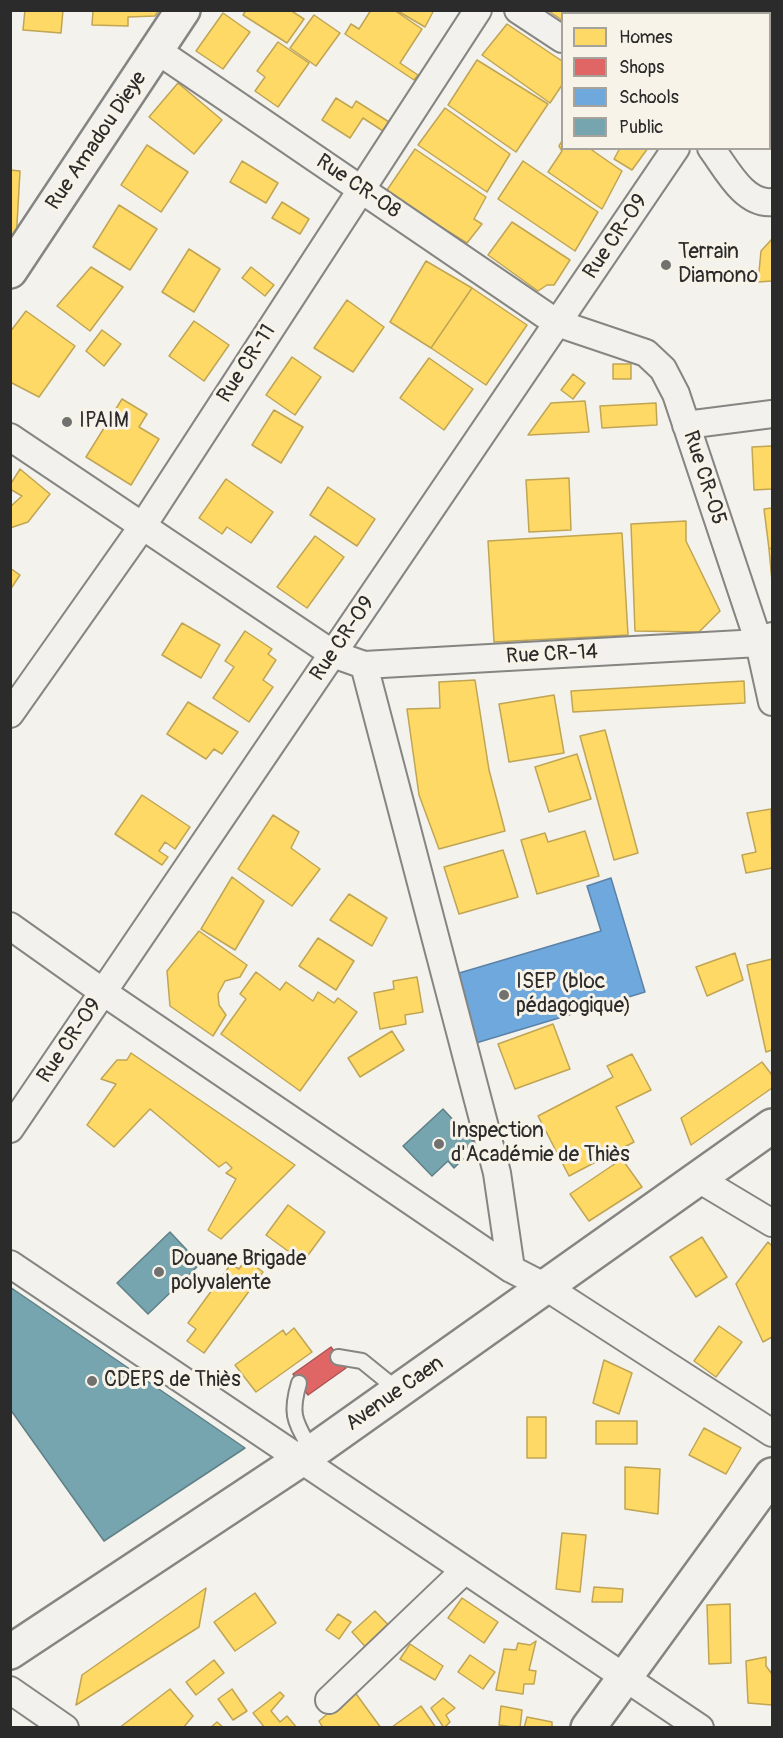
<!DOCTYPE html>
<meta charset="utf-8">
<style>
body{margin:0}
#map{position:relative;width:783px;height:1738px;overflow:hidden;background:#f4f2ec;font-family:Pangolin,sans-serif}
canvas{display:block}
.frame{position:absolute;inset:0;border:12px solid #2b2b2b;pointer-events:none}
.legend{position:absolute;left:561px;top:12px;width:210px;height:138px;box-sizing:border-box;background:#f7f3e8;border:2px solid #a5a39c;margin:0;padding:8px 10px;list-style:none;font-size:18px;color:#2b2b2b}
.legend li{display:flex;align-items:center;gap:12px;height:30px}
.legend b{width:30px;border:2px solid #a5a39c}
</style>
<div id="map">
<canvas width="783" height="1738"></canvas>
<div class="frame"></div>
<ul class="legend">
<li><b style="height:16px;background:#ffd966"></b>Homes</li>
<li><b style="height:16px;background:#e06666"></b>Shops</li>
<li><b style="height:16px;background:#6fa8dc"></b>Schools</li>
<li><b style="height:16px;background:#76a5af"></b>Public</li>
</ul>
</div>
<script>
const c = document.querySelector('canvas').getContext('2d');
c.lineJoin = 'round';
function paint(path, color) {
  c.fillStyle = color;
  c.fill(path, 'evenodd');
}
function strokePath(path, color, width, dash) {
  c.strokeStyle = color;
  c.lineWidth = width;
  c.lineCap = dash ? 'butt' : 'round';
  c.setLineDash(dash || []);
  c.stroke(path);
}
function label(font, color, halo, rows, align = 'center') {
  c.font = font + ' Pangolin,sans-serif';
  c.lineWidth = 6;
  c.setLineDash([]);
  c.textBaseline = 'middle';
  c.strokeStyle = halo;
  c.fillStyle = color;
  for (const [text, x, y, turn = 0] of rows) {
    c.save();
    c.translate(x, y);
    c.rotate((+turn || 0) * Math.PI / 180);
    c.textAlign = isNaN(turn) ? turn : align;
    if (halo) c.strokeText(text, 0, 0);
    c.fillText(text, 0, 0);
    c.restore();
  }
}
const homes = new Path2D(`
 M25 10H63L61 33 23 30Z
 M93 10H159L155 16 128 17V26L92 25Z
 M246 10H290L304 19 287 43 243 15Z
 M371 10H394L422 29 400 63 418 75 414 80 345 34 351 24 359 29Z
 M396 10H434L425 27Z
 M547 10H577L575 14H562V20Z
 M687 10H710L708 14H685Z
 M223 13 250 32 223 69 196 51Z
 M314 15 340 33 316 66 290 48Z
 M507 24 562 61V85L550 103 482 55Z
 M278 42 309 63 278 107 255 91 265 77 257 71Z
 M477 60 548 104 516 152 448 105Z
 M178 83 222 120 194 154 149 117Z
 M772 88V136L770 137V89Z
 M336 98 352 108 356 101 389 122 383 131 363 118 350 138 322 120Z
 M445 108 510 154 487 192 418 145Z
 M562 141V148H589L622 171 602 209 548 172 562 151 559 146Z
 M147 145 188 172 161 212 121 185Z
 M620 148H648L632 170 614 159Z
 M415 149 486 197 474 219 482 224 467 243 385 193Z
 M242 161 278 183 266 203 230 182Z
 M523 161 598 212 575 251 498 199Z
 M10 170 20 171 16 242H10Z
 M282 202 309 219 300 234 272 218Z
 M119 205 157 229 130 270 93 247Z
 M512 222 570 260 554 285H547L538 291 488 255Z
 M772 239V281L758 282 761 251Z
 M189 249 220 269 194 312 162 292Z
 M426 261 472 288 431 348 390 322Z
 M91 267 123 287 90 331 57 306Z
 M251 267 274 285 265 296 242 278Z
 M472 288 527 325 486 385 431 348Z
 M347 300 384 327 353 372 314 348Z
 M26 311 75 346 39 397 10 382V332Z
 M194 321 229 345 204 381 169 356Z
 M102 330 121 344 104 366 86 351Z
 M292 357 321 377 295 415 266 395Z
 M429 358 473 389 444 430 400 398Z
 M613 364H631V379H613Z
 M573 374 585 383 573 399 561 390Z
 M122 399 147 414 139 427 159 439 131 485 86 457Z
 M585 401 589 432 528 435 551 403Z
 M656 403 657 425 602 428 600 406Z
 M274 410 303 427 281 463 252 445Z
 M772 446V489L754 490 752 447Z
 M20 469 50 494 28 522 10 528V507L22 496 10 489V485Z
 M569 478 571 530 529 532 526 480Z
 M226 479 273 512 251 543 227 527 222 534 199 518Z
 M328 487 375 519 357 546 310 515Z
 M772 508V548L769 549 764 509Z
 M686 521V541L720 611 699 632 635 631 631 524Z
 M622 533 628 635 494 642 488 541Z
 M315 536 344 557 307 608 277 587Z
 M772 548V581L769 549Z
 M10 568 20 575 10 590Z
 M182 623 220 645 201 678 162 655Z
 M245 631 272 649 268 654 276 660 263 680 273 687 249 722 213 698 234 667 225 661Z
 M475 680 489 770 505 831 439 849 419 795 407 709 440 708 439 682Z
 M744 681 745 703 573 712 571 691Z
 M554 695 564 753 509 762 499 704Z
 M188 702 238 732 222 754 214 749 206 759 167 734Z
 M605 730 638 853 614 860 580 736Z
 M577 754 591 799 549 812 535 767Z
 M142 795 190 827 175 849 165 842 159 851 168 857 162 865 115 834Z
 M771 809 772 868 746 873 742 855 756 852 747 813Z
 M273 815 299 832 291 848 320 869 292 906 238 869Z
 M585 831 599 876 537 894 521 840 545 833 548 842Z
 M503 850 518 897 459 914 444 867Z
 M232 877 264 901 235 950 201 929Z
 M349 894 387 918 372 946 330 920Z
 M199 931 247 965 240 977 225 981 218 994 219 1005 226 1015 213 1036 170 1006 167 971Z
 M318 938 354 961 336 990 299 966Z
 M735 953 743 980 707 996 696 967Z
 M772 959V1050L766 1052 747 965Z
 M256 972 280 990 286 982 313 1001 318 992 334 1003 338 998 357 1012 300 1091 221 1034 246 999 240 994Z
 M417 977 423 1012 405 1015 406 1024 380 1029 374 993 394 989 393 981Z
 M553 1024 570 1069 515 1089 498 1044Z
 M392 1031 404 1050 360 1077 348 1058Z
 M131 1053 295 1165 221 1239 208 1230 236 1179 226 1173 232 1168 226 1162 219 1167 150 1109 114 1147 87 1125 116 1084 101 1079 117 1060H127Z
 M632 1054 651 1090 616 1107 634 1142 569 1176 538 1116 613 1077 607 1066Z
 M762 1062 772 1075V1088L691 1145 681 1118Z
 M622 1159 642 1187 589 1221 570 1194Z
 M288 1205 325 1232 303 1262 266 1235Z
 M702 1237 727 1277 696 1297 670 1257Z
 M768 1242 772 1246V1337L763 1342 736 1284Z
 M246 1259 263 1272 204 1353 187 1341 196 1329 188 1323 231 1264 239 1269Z
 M719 1326 742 1342 716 1377 694 1361Z
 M294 1328 312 1352 256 1392 235 1365 283 1330 286 1335Z
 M604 1360 632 1373 619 1414 593 1403Z
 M527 1417H546V1458H527Z
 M596 1421H637V1444H596Z
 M704 1428 741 1448 726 1474 689 1455Z
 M625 1467 660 1469 658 1514 625 1509Z
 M562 1533 586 1535 580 1592 556 1589Z
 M594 1587 623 1589 622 1602H592Z
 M206 1588 199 1627 76 1705 82 1675Z
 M255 1593 276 1623 235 1651 214 1622Z
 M462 1598 498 1622 484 1643 448 1618Z
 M730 1604 731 1663 709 1664 707 1605Z
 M375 1611 395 1632 371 1653 352 1632Z
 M338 1614 351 1622 339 1639 326 1630Z
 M536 1641 529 1670 536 1671 534 1684H524L523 1694 496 1690 504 1649 516 1650 518 1643 530 1645Z
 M410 1644 443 1666 435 1680 400 1659Z
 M470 1655 495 1672 483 1689 458 1672Z
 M766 1657V1666L772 1674V1705L748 1703 746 1661Z
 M214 1660 224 1673 196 1695 186 1682Z
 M170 1689 193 1716 183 1728H119Z
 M232 1689 247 1711 233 1720 218 1699Z
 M354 1691 381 1728H323L319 1721Z
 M280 1692 284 1696 271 1711 280 1722 287 1716 297 1728H265L253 1713Z
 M443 1698 455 1708 446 1715 450 1722 444 1728 431 1708Z
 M421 1706 436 1728H393L392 1727Z
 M501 1706 522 1710 520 1728 499 1725Z
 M527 1717 552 1722V1728H524Z
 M217 1722 224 1728H210Z`);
const shops = new Path2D(`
 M331 1347 346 1368 308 1395 293 1374Z`);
const schools = new Path2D(`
 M611 878 645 992 476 1043 456 974 601 931 587 886Z`);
const public = new Path2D(`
 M443 1109 474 1142 459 1155 463 1159 454 1168 448 1161 432 1176 403 1146Z
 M170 1232 200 1264 148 1314 117 1283Z
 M10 1287 245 1448 104 1541 10 1409Z`);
const lane = new Path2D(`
 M338 1357 362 1361 399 1391
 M299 1383C289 1417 296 1422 312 1452`);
const street = new Path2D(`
 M518 10 562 39
 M767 14 769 10
 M158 51 557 323 646 353 663 369 676 394 759 643 772 702
 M711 148C726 168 744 205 772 202
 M686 425 772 414
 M10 437 333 654 364 665 759 643 772 636
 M364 665 497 1173 511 1269
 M10 714 142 527 478 10
 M10 926 103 992 511 1269 546 1287 772 1433
 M10 1129 676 148
 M697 1178 772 1223
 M10 1264 700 1728
 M10 1690 65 1728
 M329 1700 465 1570`);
const secondary = new Path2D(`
 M10 271 183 10
 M588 1728 772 1475`);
const highway = new Path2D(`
 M10 1652 312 1452 772 1126`);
const markers = [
 [666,265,6,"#71716f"],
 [67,422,6,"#71716f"],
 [504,995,6,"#71716f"],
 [439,1144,6,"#71716f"],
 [159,1272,6,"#71716f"],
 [92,1381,6,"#71716f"]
];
const streetNames = [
 ["Rue Amadou Dieye",97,141,-56],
 ["Rue CR-08",358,187,34],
 ["Rue CR-09",616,237,-56],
 ["Rue CR-11",247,364,-57],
 ["Rue CR-05",704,478,72],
 ["Rue CR-09",343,639,-56],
 ["Rue CR-14",552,655,-3],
 ["Rue CR-09",70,1041,-56],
 ["Avenue Caen",395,1394,-35]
];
const poiNames = [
 ["Terrain",678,253],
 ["Diamono",678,277],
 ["IPAIM",79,422],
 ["ISEP (bloc",516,983],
 ["pédagogique)",516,1007],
 ["Inspection",451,1132],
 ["d'Académie de Thiès",451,1156],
 ["Douane Brigade",171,1260],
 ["polyvalente",171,1284],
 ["CDEPS de Thiès",104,1381]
];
paint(homes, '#ffd966');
strokePath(homes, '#bfa554', 1.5);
paint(shops, '#e06666');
strokePath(shops, '#aa5454', 1.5);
paint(schools, '#6fa8dc');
strokePath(schools, '#5b82a7', 1.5);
paint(public, '#76a5af');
strokePath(public, '#608087', 1.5);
strokePath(lane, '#858582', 18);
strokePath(street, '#858582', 30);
strokePath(secondary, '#858582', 38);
strokePath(highway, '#858582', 38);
strokePath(lane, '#f2f1ed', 14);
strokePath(street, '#f2f1ed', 26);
strokePath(secondary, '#f2f1ed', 33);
strokePath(highway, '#f2f1ed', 33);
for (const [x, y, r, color] of markers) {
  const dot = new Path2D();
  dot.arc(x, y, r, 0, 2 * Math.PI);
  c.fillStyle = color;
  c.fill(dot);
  strokePath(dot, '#f7f3e8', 2);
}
label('21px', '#2b2b2b', '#f7f3e8', streetNames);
label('21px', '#2b2b2b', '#f7f3e8', poiNames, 'left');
</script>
